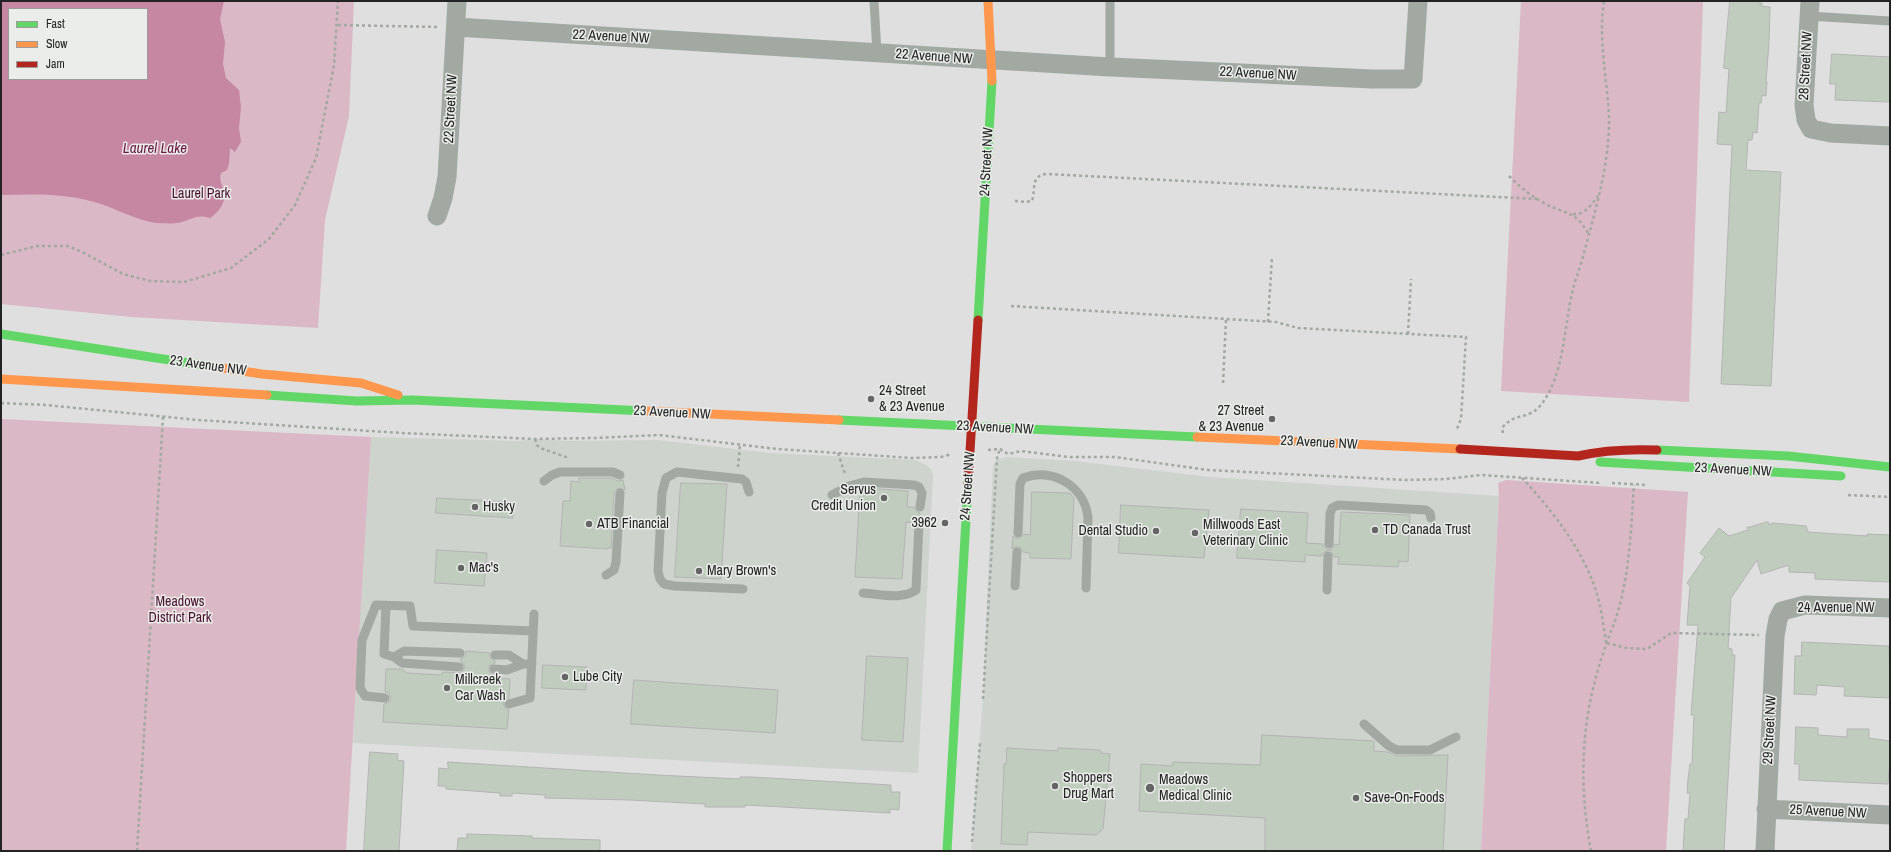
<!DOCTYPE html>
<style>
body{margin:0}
#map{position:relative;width:1891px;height:852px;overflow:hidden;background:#dedfde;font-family:"Archivo Narrow",sans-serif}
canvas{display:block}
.frame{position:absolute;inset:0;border:2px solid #222322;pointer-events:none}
.legend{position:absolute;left:8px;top:8px;width:140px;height:72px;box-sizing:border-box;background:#ebedeb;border:1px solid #9b9c9b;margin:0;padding:5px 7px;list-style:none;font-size:12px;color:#222322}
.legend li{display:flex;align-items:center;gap:8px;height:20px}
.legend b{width:20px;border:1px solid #9b9c9b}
</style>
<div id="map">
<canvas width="1891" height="852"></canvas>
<div class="frame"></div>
<ul class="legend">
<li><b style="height:5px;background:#63d668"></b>Fast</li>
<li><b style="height:5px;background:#ff974d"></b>Slow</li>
<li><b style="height:5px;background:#b3261e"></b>Jam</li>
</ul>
</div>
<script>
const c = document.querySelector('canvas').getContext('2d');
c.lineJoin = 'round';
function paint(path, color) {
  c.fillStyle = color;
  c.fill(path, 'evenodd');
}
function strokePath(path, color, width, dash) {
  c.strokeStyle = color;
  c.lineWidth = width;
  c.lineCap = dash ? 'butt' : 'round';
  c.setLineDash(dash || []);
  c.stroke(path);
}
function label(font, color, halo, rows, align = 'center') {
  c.font = font + ' "Archivo Narrow",sans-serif';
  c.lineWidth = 3;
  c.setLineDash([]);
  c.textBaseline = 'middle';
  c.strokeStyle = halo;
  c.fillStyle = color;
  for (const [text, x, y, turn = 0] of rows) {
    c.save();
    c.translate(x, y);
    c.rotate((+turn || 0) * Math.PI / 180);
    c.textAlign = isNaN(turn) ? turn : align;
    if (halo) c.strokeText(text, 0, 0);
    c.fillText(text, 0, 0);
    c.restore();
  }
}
const built = new Path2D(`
 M371 437 518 441 535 439 569 441 658 440 770 453 915 460 926 465 931 469 933 475 918 773 353 743 359 614Z
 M1007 457 1075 461 1210 477 1499 496 1481 851H971L983 699 993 466 996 460Z`);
const green = new Path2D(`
 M1 1H354L349 116 325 220 318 328 132 317 1 304ZM9 9H147V79H9Z
 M1521 1H1703L1689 402 1501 391Z
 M1 419 371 437 346 851H1Z
 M1506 480 1688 492 1666 851H1481L1499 496 1498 483Z`);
const water = new Path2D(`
 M1 1H224L220 19 225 42 223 64 226 78 239 90 241 107 239 128 241 142 235 152 230 148 229 164 227 170 221 173C217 186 231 191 221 207 217 212 215 215 210 218 197 213 189 221 177 223 171 224 163 223 156 223 136 220 117 209 98 203 66 193 34 194 1 195ZM9 9H147V79H9Z`);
const building = new Path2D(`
 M1730 1H1759L1758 3H1762L1761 6 1770 7 1769 43 1766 82H1767L1766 96 1762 95 1761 103H1759L1757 133 1753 132 1752 140H1748L1746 170 1781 172 1771 386 1721 384 1732 145 1717 144 1719 112 1726 113 1729 69 1724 68Z
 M1832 54 1890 57V102L1835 100 1836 84H1830Z
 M579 478H612L618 481 623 480 625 490 618 488 614 492 611 548H608V549L560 546 563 501H570L571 481 579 482Z
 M681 483 727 484 721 579 675 577Z
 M865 488 908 491 907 507H914L916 511 920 513V517L916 518 913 523 906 522 902 579 855 577 860 489Z
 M1032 492 1070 493 1074 498 1071 559 1030 558V553L1023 552 1020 547H1015L1012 549 1013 536 1018 539 1024 534 1030 535Z
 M437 498 513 502V518L436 513Z
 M1121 505 1209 510 1204 558 1119 553Z
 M1241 509 1308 513 1306 543 1323 544 1324 547 1328 550 1332 549 1335 544 1339 545 1341 512 1410 515 1408 562 1399 561 1398 567 1338 564 1339 557H1334L1331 551 1328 550 1323 553 1322 556 1305 555V562L1237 558Z
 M1768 522 1769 525 1773 523 1806 526 1808 532 1867 536V534L1890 535V582L1815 579V573L1789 572V565L1761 574 1757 560 1731 598 1728 648 1732 649V655H1735L1724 851H1683L1685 819H1688L1690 793H1687L1688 779 1690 764H1692L1694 715H1691L1698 625H1687L1690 586 1687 583 1705 557 1700 553 1719 528 1729 536 1748 530 1747 528Z
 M437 550 487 553 484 586 435 583Z
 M1802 642 1889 646 1890 698 1844 696 1845 687 1817 685 1816 695 1794 694 1795 656H1801Z
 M466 651 490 653V658L495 661V663L489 666V672L494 675V678L510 679 509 698 505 700 503 703 505 708 509 710 507 729 383 722 384 704 390 702 391 698 389 693 385 692 386 669H402L407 673 441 675 443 672 461 673 465 667 460 659 465 656Z
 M867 656 908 658 903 742 862 740Z
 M543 665 587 667 586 690 542 688Z
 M634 680 778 690 775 733 631 724Z
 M1796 727 1818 728V735L1847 737V729H1869V738L1890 741V769H1889L1888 784 1799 780V764H1795Z
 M1262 735 1374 741V751L1388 752 1397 756 1448 755 1443 851H1265V818L1139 811 1141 764 1172 766 1173 762 1260 765Z
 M1007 748 1058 751V748L1100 750 1101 753 1110 754 1103 829 1096 835 1028 832 1027 845 1001 844 1004 764H1006Z
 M370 752 398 754 397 760 404 761 399 851H364Z
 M448 762 657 775 740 779V777H751L891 785V792H900L899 810 890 809V813L746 805 745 807H705V804L630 800 545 798V795L512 793V796H500V793L446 789V786H438L439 768 448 769Z
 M467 834 532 836V838L600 840V851H457L458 838H467Z`);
const path = new Path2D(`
 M338 25 439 27
 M1509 176C1520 187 1531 196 1544 203 1565 215 1574 209 1588 233
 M1015 201 1026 202 1032 201C1036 189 1030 175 1047 174L1537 199
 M1573 214C1585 215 1591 205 1598 196
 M1 255 37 246H68L84 253 123 274 150 281 184 282 231 268 269 239 295 205 316 158 334 65 338 1
 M1011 306 1276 322 1298 328 1466 337 1461 419 1457 429
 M1268 322 1272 257
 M1408 334 1411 279
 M1223 383 1226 320
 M1 403 46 405 198 420 402 433 535 439 595 438 659 435 777 449 838 453 912 458 941 457 952 454
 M1503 433 1502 428C1515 412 1528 420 1540 406 1564 377 1564 328 1572 293 1575 279 1581 266 1584 253 1596 208 1610 162 1609 116 1607 77 1598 40 1604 1
 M535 439 537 445 540 448 566 457 567 461
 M988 450 1000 449 1008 454 1021 451 1068 457H1115L1208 470 1405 480 1446 479 1481 475 1601 483
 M838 453 845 474
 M738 467 740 445
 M1522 478C1551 509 1581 547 1595 588 1601 605 1603 624 1606 642
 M1612 483 1647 485
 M1848 495 1890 497
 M1607 643 1626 648 1647 649 1671 633 1759 635
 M983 699 997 458 1000 449
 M972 842 980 743
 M137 851 163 417
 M1591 851C1581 798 1580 742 1593 689 1597 671 1603 653 1609 636 1612 628 1616 620 1618 611 1630 570 1631 527 1634 485`);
const lane = new Path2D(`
 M874 1 877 53
 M1809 16 1890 21
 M1110 67V1
 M544 481 552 475 560 472H613L620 475
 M832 495 849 486 864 482 914 485 919 487 922 493 920 507
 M1018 533 1020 484 1023 478C1053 467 1084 486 1088 517L1086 588
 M1329 544 1330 514 1332 508 1338 505 1426 510 1430 513 1431 518
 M606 575 614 570 616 562 620 493
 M1015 586 1017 552
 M743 589 675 586 664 584 660 579 658 571 662 493 666 478 677 472 742 479 746 482 749 492
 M1327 590 1328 556
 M863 593C880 594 902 600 916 590L919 523
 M386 605 384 654 394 657 404 651 460 653
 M495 655H509L523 664
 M394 657 402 663 459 667
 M494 669 507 670 523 664H532
 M385 698 365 696 360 688 362 640 376 605 410 606 413 626 533 631
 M509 704 530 698 534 614
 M1364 724 1389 746 1397 750H1430L1456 737`);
const street = new Path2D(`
 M1810 1 1804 105 1806 120 1811 129 1831 133 1890 136
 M456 27 1110 67 1372 79H1413L1418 1
 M437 216 443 198 447 177 457 1
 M1766 809 1890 815
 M1765 851 1775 636 1778 619 1782 611 1805 605 1890 608`);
const fast = new Path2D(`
 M978 320 992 81
 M1 334 215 367
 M267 395 357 401 413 400 646 411
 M839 420 1197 437
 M1657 450 1788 456 1890 467
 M1600 462 1841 476
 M947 851 968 484`);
const slow = new Path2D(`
 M988 1 992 81
 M215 367 262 374 361 383 398 395
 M1 379 267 395
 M646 411 839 420
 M1197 437 1460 449`);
const jam = new Path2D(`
 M1460 449 1578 456C1604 450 1630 449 1657 450
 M968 484 978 320`);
const markers = [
 [871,399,4,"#646564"],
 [1272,419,4,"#646564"],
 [884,498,4,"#646564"],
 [475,507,4,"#646564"],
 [945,523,4,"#646564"],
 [589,524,4,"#646564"],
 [1375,530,4,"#646564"],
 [1156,531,4,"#646564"],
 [1195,533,4,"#646564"],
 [461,568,4,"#646564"],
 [699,571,4,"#646564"],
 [565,677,4,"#646564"],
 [447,688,4,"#646564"],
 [1055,786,4,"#646564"],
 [1150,788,5,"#646564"],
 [1356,798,4,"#646564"]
];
const streetNames = [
 ["22 Avenue NW",611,37,3],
 ["22 Avenue NW",934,57,4],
 ["28 Street NW",1806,66,-87],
 ["22 Avenue NW",1258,74,3],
 ["22 Street NW",451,109,-87],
 ["24 Street NW",987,162,-87],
 ["23 Avenue NW",208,366,8],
 ["23 Avenue NW",672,413,3],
 ["23 Avenue NW",995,428,3],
 ["23 Avenue NW",1319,443,3],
 ["23 Avenue NW",1733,470,3],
 ["24 Street NW",968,486,-86],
 ["24 Avenue NW",1836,608],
 ["29 Street NW",1770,730,-87],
 ["25 Avenue NW",1828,812,3]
];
const parkNames = [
 ["Laurel Park",201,194],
 ["Meadows",180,602],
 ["District Park",180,618]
];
const poiNames = [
 ["24 Street",879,391],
 ["& 23 Avenue",879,407],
 ["27 Street",1264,411,"right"],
 ["& 23 Avenue",1264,427,"right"],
 ["Servus",876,490,"right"],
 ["Credit Union",876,506,"right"],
 ["Husky",483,507],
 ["3962",937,523,"right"],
 ["ATB Financial",597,524],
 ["Millwoods East",1203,525],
 ["Veterinary Clinic",1203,541],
 ["TD Canada Trust",1383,530],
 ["Dental Studio",1148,531,"right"],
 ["Mac's",469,568],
 ["Mary Brown's",707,571],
 ["Lube City",573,677],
 ["Millcreek",455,680],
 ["Car Wash",455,696],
 ["Shoppers",1063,778],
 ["Drug Mart",1063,794],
 ["Meadows",1159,780],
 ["Medical Clinic",1159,796],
 ["Save-On-Foods",1364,798]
];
const waterNames = [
 ["Laurel Lake",155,149]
];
paint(built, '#ced3ce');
paint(green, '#dbb8c5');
paint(water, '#c687a2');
paint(building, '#c0cdbe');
strokePath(building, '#b3b4b3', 1);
strokePath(path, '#a2a8a2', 2.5, [3, 3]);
strokePath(lane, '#a2a9a2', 9);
strokePath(street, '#a2a9a2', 19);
strokePath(fast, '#63d668', 9);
strokePath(slow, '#ff974d', 9);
strokePath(jam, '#b3261e', 9);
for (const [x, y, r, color] of markers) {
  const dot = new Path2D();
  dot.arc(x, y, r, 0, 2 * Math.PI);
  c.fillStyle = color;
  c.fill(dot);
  strokePath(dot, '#ebedeb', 1.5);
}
label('14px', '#222322', '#ebedeb', streetNames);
label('14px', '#49102d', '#ebedeb', parkNames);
label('14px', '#222322', '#ebedeb', poiNames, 'left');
label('italic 15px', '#691741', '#ebedeb', waterNames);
</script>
